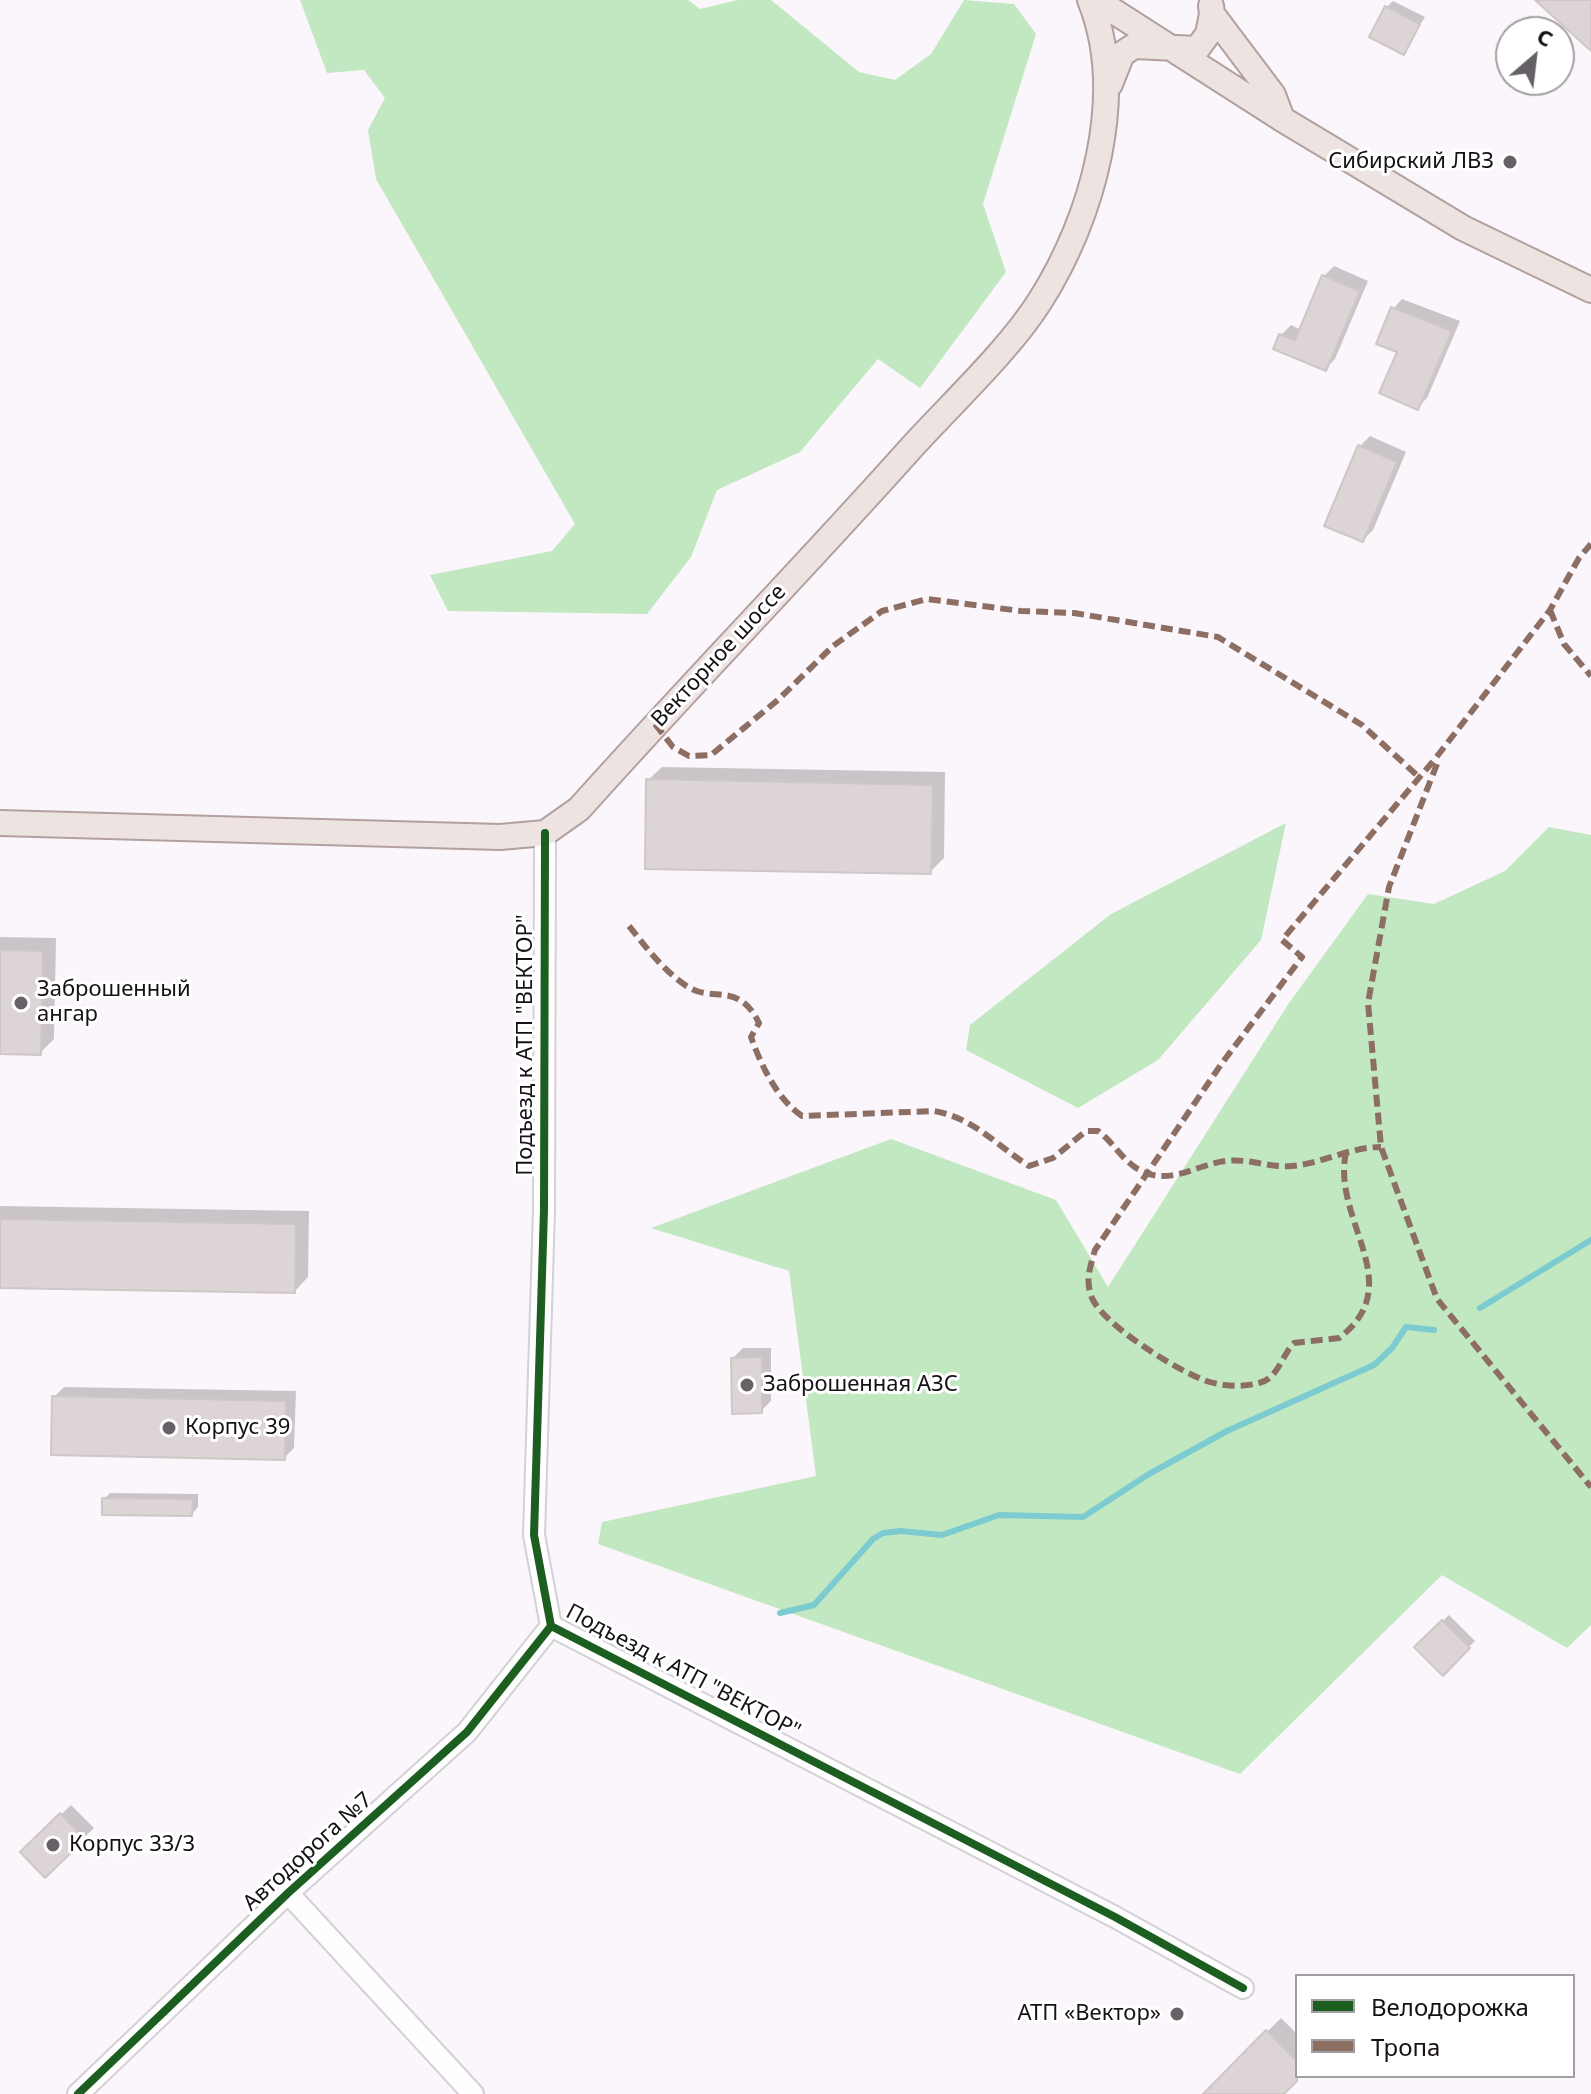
<!DOCTYPE html>
<meta charset="utf-8">
<style>
body{margin:0}
#map{position:relative;width:1591px;height:2094px;overflow:hidden;background:#fbf6fb;font-family:"Noto Sans",sans-serif}
canvas{display:block}
.legend{position:absolute;left:1295px;top:1974px;width:280px;height:104px;box-sizing:border-box;background:#fff;border:2px solid #a29fa2;margin:0;padding:10px 14px;list-style:none;font-size:24px;color:#161017}
.legend li{display:flex;align-items:center;gap:16px;height:40px}
.legend b{width:40px;border:2px solid #a29fa2}
.north{position:absolute;left:1495px;top:16px;width:80px;height:80px;box-sizing:border-box;background:#fff;border:2px solid #a29fa2;border-radius:50%;rotate:28deg;font-size:22px;font-weight:700;line-height:32px;text-align:center;color:#161017}
.north::after{content:'';display:block;margin:auto;width:28px;height:36px;background:#666067;clip-path:polygon(50% 0,100% 100%,50% 72%,0 100%)}
</style>
<div id="map">
<canvas width="1591" height="2094"></canvas>
<ul class="legend">
<li><b style="height:10px;background:#1b5e20"></b>Велодорожка</li>
<li><b style="height:10px;background:#8d6e63"></b>Тропа</li>
</ul>
<div class="north">С</div>
</div>
<script>
const c = document.querySelector('canvas').getContext('2d');
c.lineJoin = 'round';
function paint(path, color) {
  c.fillStyle = color;
  c.fill(path, 'evenodd');
}
function strokePath(path, color, width, dash) {
  c.strokeStyle = color;
  c.lineWidth = width;
  c.lineCap = dash ? 'butt' : 'round';
  c.setLineDash(dash || []);
  c.stroke(path);
}
function label(font, color, halo, rows, align = 'center') {
  c.font = font + ' "Noto Sans",sans-serif';
  c.lineWidth = 6;
  c.setLineDash([]);
  c.textBaseline = 'middle';
  c.strokeStyle = halo;
  c.fillStyle = color;
  for (const [text, x, y, turn = 0] of rows) {
    c.save();
    c.translate(x, y);
    c.rotate((+turn || 0) * Math.PI / 180);
    c.textAlign = isNaN(turn) ? turn : align;
    if (halo) c.strokeText(text, 0, 0);
    c.fillText(text, 0, 0);
    c.restore();
  }
}
const forest = new Path2D(`
 M300 0H688L700 9 738 0H771L859 72 895 80 931 54 964 0 1014 4 1036 34 983 204 1006 272 920 388 878 359 800 452 717 490 691 557 647 614 448 611 430 575 552 551 575 524 376 179 368 130 385 98 364 70 327 73Z
 M1286 823 1261 940 1158 1060 1078 1108 966 1050 970 1025 1111 914Z
 M1549 827 1591 835V1625L1567 1648 1442 1575 1240 1774 598 1544 602 1522 816 1476 789 1271 651 1228 891 1139 1056 1200 1108 1287 1289 1003 1368 894 1434 904 1505 871Z`);
const shadow = new Path2D(`
 M1393 1 1425 17 1403 52 1387 7Z
 M1334 266 1368 281 1335 359 1325 369 1281 335 1291 325 1301 330 1324 276Z
 M1402 299 1460 321 1427 398 1418 407 1399 351 1393 309Z
 M1370 436 1406 452 1373 530 1363 540 1360 446Z
 M662 767 945 772 944 858 930 872 648 780Z
 M0 937 56 938 54 1039 40 1053 0 1052Z
 M0 1206 309 1211 308 1277 295 1291 0 1286Z
 M743 1348H771V1401L761 1411 733 1358Z
 M64 1387 296 1391 294 1448 284 1458 54 1397Z
 M110 1493 198 1494V1507L192 1514 104 1499Z
 M1449 1615 1475 1641 1443 1673 1417 1647Z
 M71 1805 94 1828 45 1875 22 1852Z
 M1281 2018 1297 2034 1299 2076 1281 2094H1205Z`);
const stream = new Path2D(`
 M1480 1308 1591 1240
 M780 1613 814 1605 873 1539 883 1533 901 1531 942 1535 999 1515 1083 1517 1149 1474 1227 1431 1374 1365 1392 1348 1406 1327 1434 1330`);
const building = new Path2D(`
 M1535 0H1591V51Z
 M1385 6 1420 24 1404 55 1369 37Z
 M1322 275 1360 291 1326 371 1273 349 1279 334 1295 340Z
 M1391 307 1452 331 1418 410 1379 393 1397 352 1376 344Z
 M1358 445 1397 462 1363 542 1324 526Z
 M646 779 933 785 931 874 645 869Z
 M0 950 43 951 41 1055 0 1054Z
 M0 1219 296 1224 295 1293 0 1288Z
 M762 1357V1413L732 1414 731 1358Z
 M52 1396 286 1401 285 1460 51 1455Z
 M102 1498 193 1499 192 1516 102 1515Z
 M1442 1620 1470 1648 1443 1676 1414 1647Z
 M60 1813 85 1839 45 1878 20 1852Z
 M1266 2030 1297 2061V2081L1284 2094H1203Z`);
const minor = new Path2D(`
 M545 833 544 1210 534 1535 551 1626
 M551 1626 1115 1917 1243 1988
 M288 1893 473 2094
 M78 2094 288 1893 467 1732 551 1626`);
const major = new Path2D(`
 M1096 0 1282 119 1463 228 1591 290
 M1211 6 1212 14 1273 95 1282 119
 M1110 84 1122 54 1134 46 1197 49 1208 34 1212 14
 M0 823 500 837 545 833 579 809C688 687 803 569 912 447 952 403 1009 350 1040 301 1093 218 1128 94 1090 0`);
const quiet = new Path2D(`
 M1550 610 1564 644 1591 676
 M655 724 673 747 689 756 711 755 779 699 833 646 882 611 927 599 1021 611 1074 613 1218 637 1362 725 1420 778
 M1437 764 1389 887 1368 1003 1381 1147 1437 1299 1591 1487
 M629 926C646 947 662 969 685 985 713 1005 737 979 759 1023L751 1037C761 1065 777 1099 802 1116L934 1111C974 1118 996 1145 1029 1166L1053 1158 1086 1131H1098C1117 1145 1124 1166 1149 1174 1176 1182 1199 1164 1226 1161 1248 1158 1270 1168 1292 1166 1323 1163 1350 1147 1381 1147
 M1346 1152C1331 1221 1410 1284 1339 1338L1294 1343C1282 1355 1278 1379 1259 1383 1241 1388 1216 1386 1199 1378 1172 1367 1103 1324 1092 1298 1085 1281 1090 1267 1095 1250L1222 1063 1302 957 1282 940 1435 759 1550 610 1579 558 1591 544`);
const cycleway = new Path2D(`
 M545 833 544 1210 534 1535 551 1626
 M551 1626 1115 1917 1243 1988
 M78 2094 288 1893 467 1732 551 1626`);
const markers = [
 [1510,162,8,"#666067"],
 [21,1003,8,"#666067"],
 [747,1385,8,"#666067"],
 [169,1428,8,"#666067"],
 [53,1845,8,"#666067"],
 [1177,2014,8,"#666067"]
];
const poiNames = [
 ["Сибирский ЛВЗ",1494,162,"right"],
 ["Заброшенный",37,990],
 ["ангар",37,1015],
 ["Заброшенная АЗС",763,1385],
 ["Корпус 39",185,1428],
 ["Корпус 33/3",69,1845],
 ["АТП «Вектор»",1161,2014,"right"]
];
const streetNames = [
 ["Векторное шоссе",719,656,-47],
 ["Подъезд к АТП \"ВЕКТОР\"",526,1045,-90],
 ["Подъезд к АТП \"ВЕКТОР\"",683,1672,28],
 ["Автодорога №7",308,1852,-42]
];
paint(forest, '#c1e8c0');
paint(shadow, '#0003');
strokePath(stream, '#7ccbd0', 6);
paint(building, '#ddd4d6');
strokePath(building, '#cec6c7', 2);
strokePath(minor, '#d5d0d6', 24);
strokePath(major, '#b2a09e', 28);
strokePath(minor, '#fefefe', 20);
strokePath(major, '#ede4e2', 24);
strokePath(quiet, '#8d6e63', 6, [12, 6]);
strokePath(cycleway, '#1b5e20', 8);
for (const [x, y, r, color] of markers) {
  const dot = new Path2D();
  dot.arc(x, y, r, 0, 2 * Math.PI);
  c.fillStyle = color;
  c.fill(dot);
  strokePath(dot, '#fff', 3);
}
label('22px', '#161017', '#fff', poiNames, 'left');
label('22px', '#161017', '#fff', streetNames);
</script>
